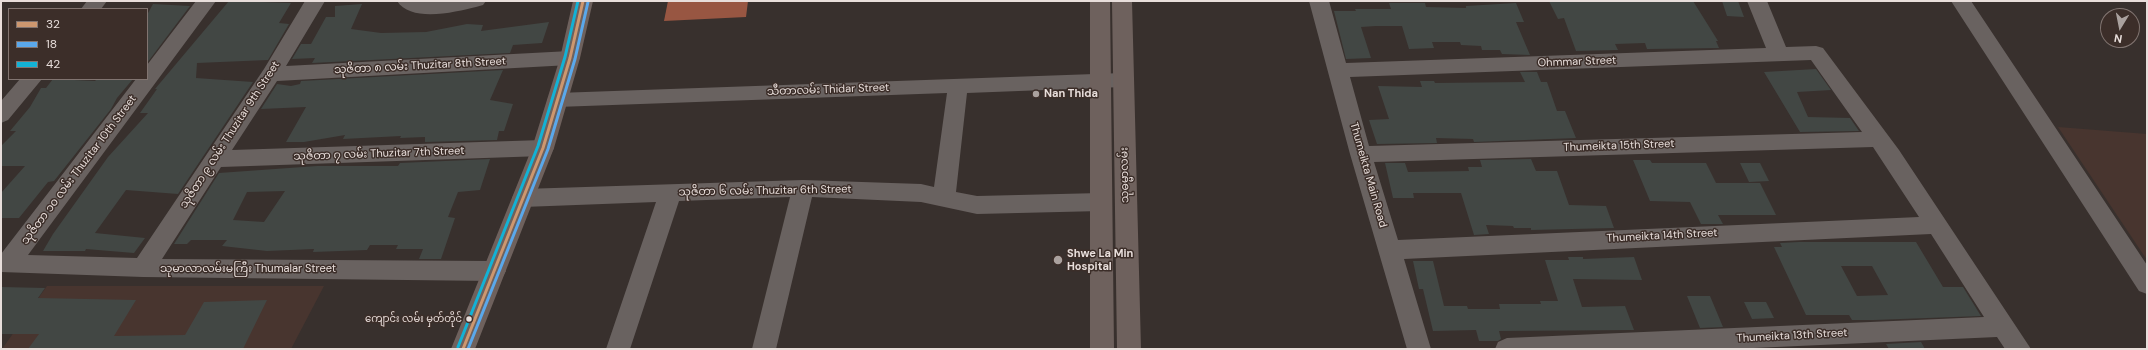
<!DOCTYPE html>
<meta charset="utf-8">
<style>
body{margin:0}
#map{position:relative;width:2148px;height:350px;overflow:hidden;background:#38302d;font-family:"DM Sans",sans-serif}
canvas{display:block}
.frame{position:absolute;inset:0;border:2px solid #e8dedb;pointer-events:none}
.legend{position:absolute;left:8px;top:8px;width:140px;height:72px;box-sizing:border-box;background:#3c2e29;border:1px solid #817470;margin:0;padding:5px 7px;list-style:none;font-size:12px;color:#e8dedb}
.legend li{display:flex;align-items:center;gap:8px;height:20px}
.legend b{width:20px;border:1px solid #817470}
.north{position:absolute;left:2100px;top:8px;width:40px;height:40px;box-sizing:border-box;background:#3c2e29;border:1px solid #817470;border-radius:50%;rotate:190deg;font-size:11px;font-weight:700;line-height:16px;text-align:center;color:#e8dedb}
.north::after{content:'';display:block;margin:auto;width:14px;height:18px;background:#aaa19e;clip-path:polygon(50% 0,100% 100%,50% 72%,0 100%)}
</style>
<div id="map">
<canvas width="2148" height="350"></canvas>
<div class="frame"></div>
<ul class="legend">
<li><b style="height:5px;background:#cd976f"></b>32</li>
<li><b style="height:5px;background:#5aa8eb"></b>18</li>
<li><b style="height:5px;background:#13b2d5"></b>42</li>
</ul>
<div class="north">N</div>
</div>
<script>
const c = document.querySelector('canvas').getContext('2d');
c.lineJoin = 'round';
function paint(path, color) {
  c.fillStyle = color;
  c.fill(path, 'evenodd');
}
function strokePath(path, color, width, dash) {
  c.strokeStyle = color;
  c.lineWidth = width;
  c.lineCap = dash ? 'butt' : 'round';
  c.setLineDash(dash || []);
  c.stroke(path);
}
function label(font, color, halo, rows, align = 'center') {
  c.font = font + ' "DM Sans","Noto Sans Myanmar",sans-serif';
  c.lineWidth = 3;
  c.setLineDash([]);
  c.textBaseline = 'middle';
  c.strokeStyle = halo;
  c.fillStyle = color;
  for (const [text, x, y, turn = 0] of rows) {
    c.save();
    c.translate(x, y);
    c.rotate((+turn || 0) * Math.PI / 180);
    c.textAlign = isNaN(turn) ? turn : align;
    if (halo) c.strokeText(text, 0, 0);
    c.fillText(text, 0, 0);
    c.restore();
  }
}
const built = new Path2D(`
 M2058 127 2147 134V260Z
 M47 286H324L291 349H2Z`);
const water = new Path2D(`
 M668 1H748L746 17 664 21Z`);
const building = new Path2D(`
 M229 1 291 3 279 23 289 24 268 60 197 63 196 78 253 82 178 194 126 190 95 233 145 238 134 253 86 249 85 251H43L53 234 108 157 148 113H140L157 89H155Z
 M1549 1H1693L1718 41H1716L1719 48 1647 49 1645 43 1615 44 1618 50 1576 51 1564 18 1558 19Z
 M1722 1H1738L1744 17 1727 16Z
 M1389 3H1425L1426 7 1466 8V6L1516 3 1524 22H1516L1530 55 1502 54 1500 50H1482L1481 46 1461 45 1460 42H1432L1434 48 1409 49 1402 26H1376L1361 27 1371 58 1346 59 1334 11H1356L1355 9H1391Z
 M153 4 190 6 147 63V15Z
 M362 4 351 29 381 33 426 32 467 24 483 25 481 31 549 22 542 43 513 45 510 53 312 63 315 58 292 59 301 44H311L326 17H335V6Z
 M1816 69 1831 90 1797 92 1808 117 1850 118 1859 131 1800 132 1764 72Z
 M503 70 490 100 513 104 504 131H499L497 140 425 142V137L400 138 401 136 343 139 345 135 304 142H286L306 107 261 109 277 84 291 86 300 84 301 81Z
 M1520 72H1537L1541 82H1547L1557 111H1565L1576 138 1474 142 1473 139 1436 138 1437 143 1377 144 1369 120 1389 119 1378 86 1422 87 1420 81H1434L1435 83 1525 82Z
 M53 79 95 81 97 79H133L117 98 111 109 54 181 48 182 19 218H1V193L25 166H1V146L16 131H10L30 107 41 88H46Z
 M490 159 480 190 458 192 448 217 455 218 441 259H419L423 249H396L398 245H370L367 250 313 252 314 249 267 251 222 246 227 240H191L187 244H174L219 173 317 166H398L400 163ZM285 191 264 222 233 220 247 192Z
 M1531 159 1536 171H1557L1569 205 1606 206 1614 228 1531 230V228H1514L1513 226 1486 225 1489 234 1474 235 1461 193H1413L1414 198H1393L1385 163H1405L1408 172 1469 171 1468 167H1482L1480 160Z
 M1633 160H1650L1652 163H1706L1716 183H1760L1776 215H1718L1723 224H1701L1690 202 1650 201Z
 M1740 163H1760L1769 181 1749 182Z
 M1799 242H1916L1943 287H1963L1981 316 1874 320H1852L1849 315H1806L1774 247H1782L1780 243ZM1841 266H1872L1888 295 1857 296Z
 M1568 257H1583V259L1634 257 1642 280 1573 279 1582 307 1625 306 1634 330 1499 331 1501 339 1498 341H1479L1476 330 1433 331 1423 289H1419L1413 261H1433L1444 306H1467L1468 309H1500L1499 304H1541L1540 301H1558L1545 260H1569Z
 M1 287 45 288 38 298 136 300 114 336 185 335 204 302 267 300 243 349H28L39 334H1Z
 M1687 296H1710L1723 327 1700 328Z
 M1744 302H1766L1774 318 1752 319Z
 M1921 342 1925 349H1889L1886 344Z`);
const minor = new Path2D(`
 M87 1H107L101 9H81Z
 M196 1H216L28 255 137 258 264 69 305 1H325L286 66 570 51 577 53 580 58 577 63 570 65 277 81 232 150 543 140 551 142 554 148 551 154 543 156 221 167 162 259 494 261 502 264 506 271 502 278 494 281 143 277 1 272V254L136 79H147V65Z
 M397 1H486L483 5 476 7C456 12 411 23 397 1Z
 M1309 1H1329L1346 63 1766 48 1747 1H1767L1786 47 1816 46 1823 48 1899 150 2031 349H2005L1997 337 1732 349H1495L1498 342 1507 338 1984 317 1931 234 1404 259 1431 349H1407L1350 154ZM1811 60 1862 132 1369 146 1350 77ZM1873 147 1919 217 1398 240 1374 162Z
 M1951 1H1971L2147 265V294L2139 291Z
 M1123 73 1130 75 1133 80 1130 85 1123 87 967 93 956 192 977 196 1101 193 1109 196 1112 202 1109 208 1101 211 977 214 921 202 812 197 776 349H752L790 197 679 201 630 349H606L656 202 523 207 515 204 512 198 515 192 523 189 803 180 921 184 934 187 947 93 557 107 550 105 547 100 550 95 557 93Z
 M20 79H42L8 120 1 123V101Z`);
const major = new Path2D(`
 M573 1H593L580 58 554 148 475 349H451L532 148 560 58Z
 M1090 1H1110L1114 349H1090Z
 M1112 1H1132L1141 349H1117Z`);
const bus1 = new Path2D(`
 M463 349 543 148 570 58 583 1`);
const bus2 = new Path2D(`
 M468 349 548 149 575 59 588 2`);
const bus3 = new Path2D(`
 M458 347 538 146 565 57 578 1`);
const markers = [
 [1036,94,4,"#aaa19e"],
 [1058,260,5,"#aaa19e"],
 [469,319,3.5,"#e8dedb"]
];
const busNames = [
 ["ကျောင်း လမ်း မှတ်တိုင်",462,319]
];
const streetNames = [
 ["Ohmmar Street",1577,62,-2],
 ["သုဇိတာ ၈ လမ်း Thuzitar 8th Street",420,66,-3],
 ["သီတာလမ်း Thidar Street",828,90,-2],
 ["သုဇိတာ ၉ လမ်း Thuzitar 9th Street",230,135,-57],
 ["Thumeikta 15th Street",1619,146,-2],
 ["သုဇိတာ ၇ လမ်း Thuzitar 7th Street",379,154,-2],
 ["သုဇိတာ ၁၀ လမ်း Thuzitar 10th Street",79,170,-53],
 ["သုဓမ္မာလမ်း",1125,175,-91],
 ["Thumeikta Main Road",1368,175,74],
 ["သုဇိတာ ၆ လမ်း Thuzitar 6th Street",765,191,-1],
 ["Thumeikta 14th Street",1662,236,-3],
 ["သုမာလာလမ်းမကြီး Thumalar Street",248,269],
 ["Thumeikta 13th Street",1792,336,-3]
];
const poiNames = [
 ["Nan Thida",1044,94],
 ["Shwe La Min",1067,254],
 ["Hospital",1067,267]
];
paint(built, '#48352f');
paint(water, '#985642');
paint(building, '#424744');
paint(minor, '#696260');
paint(major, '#6e615d');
strokePath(bus1, '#cd976f', 3);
strokePath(bus2, '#5aa8eb', 3);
strokePath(bus3, '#13b2d5', 3);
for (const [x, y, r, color] of markers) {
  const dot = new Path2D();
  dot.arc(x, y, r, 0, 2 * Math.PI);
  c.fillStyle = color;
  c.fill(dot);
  strokePath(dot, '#3c2e29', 1.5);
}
label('10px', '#e8dedb', '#3c2e29', busNames, 'right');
label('11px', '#e8dedb', '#3c2e29', streetNames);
label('bold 11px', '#e8dedb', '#3c2e29', poiNames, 'left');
</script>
